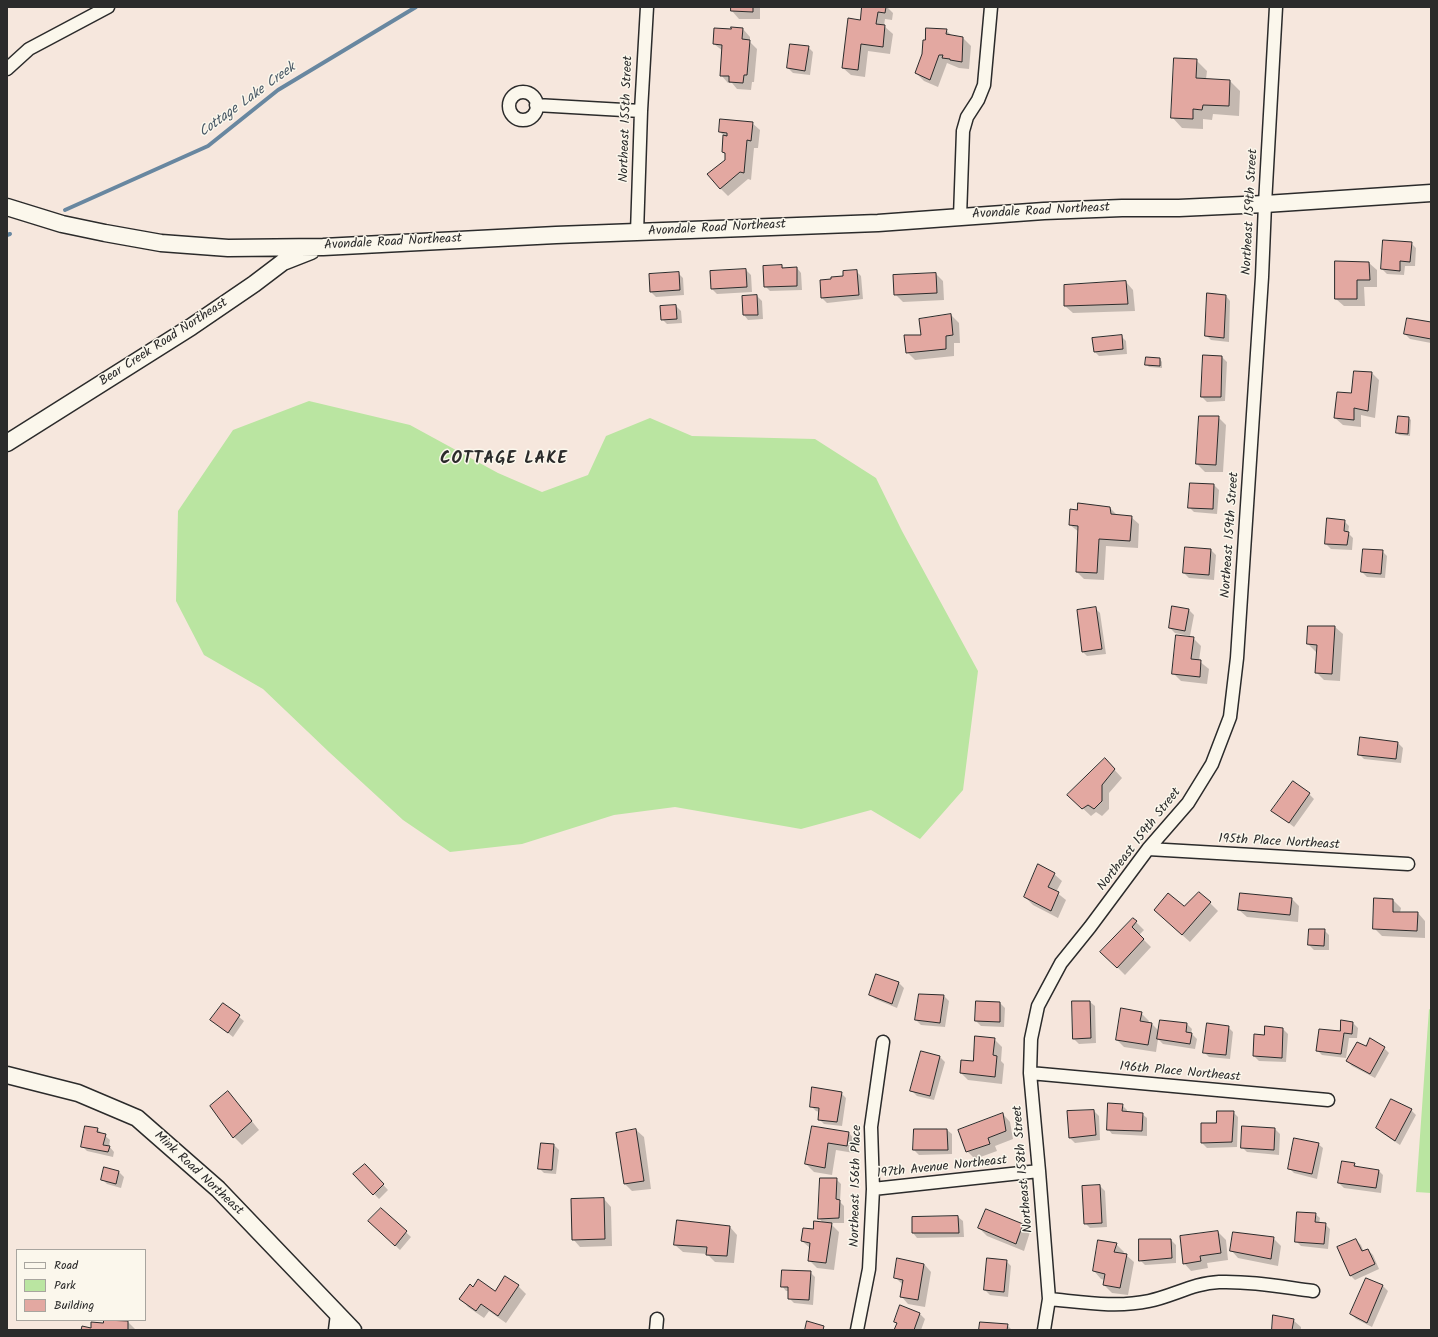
<!DOCTYPE html>
<style>
body{margin:0}
#map{position:relative;width:1438px;height:1337px;overflow:hidden;background:#f6e7dd;font-family:Kalam,sans-serif}
canvas{display:block}
.frame{position:absolute;inset:0;border:8px solid #2b2b2b;pointer-events:none}
.legend{position:absolute;left:16px;top:1249px;width:130px;height:72px;box-sizing:border-box;background:#fbf7ec;border:1px solid #a8a59f;margin:0;padding:5px 7px;list-style:none;font-size:12px;color:#2b2b2b}
.legend li{display:flex;align-items:center;gap:8px;height:20px}
.legend b{width:20px;border:1px solid #a8a59f}
</style>
<div id="map">
<canvas width="1438" height="1337"></canvas>
<div class="frame"></div>
<ul class="legend">
<li><b style="height:5px;background:#fbf7ec"></b>Road</li>
<li><b style="height:11px;background:#bae5a1"></b>Park</li>
<li><b style="height:11px;background:#e3a8a1"></b>Building</li>
</ul>
</div>
<script>
const c = document.querySelector('canvas').getContext('2d');
c.lineJoin = 'round';
function paint(path, color) {
  c.fillStyle = color;
  c.fill(path, 'evenodd');
}
function strokePath(path, color, width, dash) {
  c.strokeStyle = color;
  c.lineWidth = width;
  c.lineCap = dash ? 'butt' : 'round';
  c.setLineDash(dash || []);
  c.stroke(path);
}
function label(font, color, halo, rows, align = 'center') {
  c.font = font + ' Kalam,sans-serif';
  c.lineWidth = 3;
  c.setLineDash([]);
  c.textBaseline = 'middle';
  c.strokeStyle = halo;
  c.fillStyle = color;
  for (const [text, x, y, turn = 0] of rows) {
    c.save();
    c.translate(x, y);
    c.rotate((+turn || 0) * Math.PI / 180);
    c.textAlign = isNaN(turn) ? turn : align;
    if (halo) c.strokeText(text, 0, 0);
    c.fillText(text, 0, 0);
    c.restore();
  }
}
const green = new Path2D(`
 M309 401 410 425 498 473 542 492 588 475 606 436 650 418 692 436 815 439 876 478 902 531 978 671 963 790 920 839 871 810 801 829 675 807 614 815 522 844 450 852 403 820 329 752 263 689 204 655 176 601 178 511 233 430Z
 M1429 1009 1431 1010V1193L1416 1192Z`);
const shadow = new Path2D(`
 M732 7H764V8H760V19H739L732 11Z
 M863 7H887L893 13 892 20 885 19 884 26 893 34 890 54 868 51 865 77 851 75 843 68 861 21Z
 M743 29 750 37V42L757 49 754 82H752L751 90 737 89 732 83H728L721 75 723 51 714 44Z
 M946 30 952 36 963 38 971 46 969 69 959 68 947 63 938 87 924 81 916 73 926 41Z
 M808 47 813 52 810 75 793 73 788 68Z
 M1196 60 1207 71 1206 79 1230 81 1240 91 1239 116 1213 114 1212 120 1203 119V129L1182 128 1172 117Z
 M752 123 760 130 758 148H754L751 180 748 179 728 196 720 188 726 155 723 152 724 136 720 132Z
 M1411 243 1416 248 1415 266H1405L1404 275 1387 274 1382 269Z
 M1369 263 1377 270V287H1364L1365 306H1344L1336 299Z
 M782 266 784 269 797 268 801 273 802 290 770 291 765 286Z
 M746 270 751 275 752 292 717 294 712 289Z
 M856 271 861 276 863 299 827 303 822 298Z
 M678 273 683 278 684 295 656 297 651 292Z
 M936 274 943 281 944 300 903 302 895 294Z
 M1126 282 1133 290 1135 311 1073 313 1065 306Z
 M757 296 762 301 763 319 748 320 744 315 743 297Z
 M1226 296 1230 301 1229 342 1211 340 1206 335Z
 M676 306 681 311 682 323 667 324 662 319Z
 M951 315 959 323 960 343H954V356L915 360 907 352 923 336Z
 M1431 323V343L1410 339 1405 334Z
 M1121 336 1126 341 1127 354 1099 356 1094 351Z
 M1222 357 1227 362 1225 401 1207 402 1202 397Z
 M1160 359 1162 362V368L1149 367 1146 364Z
 M1372 373 1379 380 1375 418 1361 415V427L1343 425 1335 418Z
 M1218 417 1226 425 1223 472H1205L1197 464Z
 M1399 417 1409 418 1411 420 1410 436 1399 435 1397 433Z
 M1214 485 1219 490 1217 514 1194 512 1189 507Z
 M1110 508 1117 515 1131 517 1139 524 1138 548 1106 546 1104 580 1084 579 1077 572 1079 532 1070 525Z
 M1344 521 1349 526 1348 533 1353 538 1352 550 1331 549 1326 544Z
 M1211 550 1216 555 1214 580 1189 578 1184 573Z
 M1382 551 1387 556 1385 578 1367 577 1362 572Z
 M1095 608 1100 613 1106 654 1087 656 1083 652Z
 M1189 610 1194 615 1190 636 1175 633 1170 628Z
 M1309 627H1335L1343 634 1340 681 1324 680 1316 672 1318 652H1316L1308 644Z
 M1193 638 1201 646 1199 661 1209 669 1207 684 1181 681 1173 673Z
 M1361 738 1398 743 1403 748 1401 763 1364 759 1359 754Z
 M1112 767 1122 778 1109 793V809L1102 816 1096 812 1091 816 1076 802Z
 M1309 794 1314 799 1294 827 1273 811Z
 M1054 874 1062 881 1056 892 1066 900 1058 918 1033 905 1025 897Z
 M1292 899 1299 906 1298 922 1247 917 1239 910Z
 M1375 900H1393L1401 908 1400 913H1418L1425 921V938L1382 936 1374 928Z
 M1210 903 1218 911 1190 942 1163 918 1184 907Z
 M1133 919 1144 930 1139 935 1151 947 1125 975 1102 952Z
 M1324 930 1329 935V950H1314L1309 945Z
 M877 976 899 983 904 988 897 1008 875 999 870 994Z
 M944 996 949 1001 945 1027 921 1025 916 1020Z
 M977 1002 1000 1003 1005 1008 1004 1027 981 1026 976 1021Z
 M1090 1002 1095 1006 1096 1043 1079 1044 1074 1039Z
 M223 1004 244 1021 233 1037 212 1020Z
 M1141 1013 1149 1021 1148 1023 1152 1024 1159 1031 1187 1024 1192 1029 1191 1033 1197 1039 1195 1049 1163 1044 1158 1039 1156 1052 1124 1047 1117 1040Z
 M1353 1023 1358 1028 1357 1038H1349L1346 1058 1322 1055 1317 1050Z
 M1228 1027 1233 1032 1230 1059 1209 1057 1204 1052Z
 M1283 1029 1288 1034 1286 1062 1259 1061 1254 1056 1265 1036Z
 M994 1039 1002 1047 1001 1061 1004 1064 1002 1084 968 1080 961 1073 974 1062Z
 M1367 1048H1384L1389 1053 1375 1078 1352 1066 1347 1061Z
 M922 1052 940 1057 945 1062 934 1100 917 1096 912 1091Z
 M228 1092 259 1130 242 1145 234 1137 211 1107Z
 M841 1093 846 1098 842 1126 824 1124 819 1119 820 1112 816 1111 811 1106Z
 M1122 1105 1127 1110V1112L1142 1114 1147 1118V1136L1112 1134 1108 1129Z
 M1411 1110 1416 1115 1400 1145 1382 1133 1377 1128Z
 M1094 1111 1099 1116 1100 1140 1075 1143 1070 1138 1068 1112Z
 M1233 1112 1238 1117 1237 1147 1207 1148 1202 1143Z
 M1003 1114 1010 1122 1013 1139 995 1146 997 1151 975 1159 967 1151Z
 M813 1127 849 1133 856 1141 854 1153 836 1150 832 1175 814 1172 806 1164Z
 M97 1129 110 1140 109 1146 114 1152 113 1157 87 1151 82 1146Z
 M1275 1129 1280 1134 1279 1155 1247 1152 1242 1147Z
 M636 1130 644 1137 651 1189 632 1191 625 1184Z
 M947 1130 952 1134V1154L919 1155 914 1150Z
 M1318 1144 1323 1148 1317 1179 1294 1173 1289 1168Z
 M554 1145 559 1150 556 1174 544 1173 539 1168Z
 M1354 1164 1358 1168 1378 1170 1383 1175 1381 1193 1344 1188 1339 1183Z
 M365 1165 388 1190 379 1199 355 1174Z
 M119 1172 124 1177 121 1188 107 1184 102 1179Z
 M836 1179 841 1184 840 1202 844 1206V1223H830L839 1232 834 1270 817 1268 809 1260 810 1248 802 1241 823 1223 819 1218Z
 M1100 1186 1105 1191 1107 1227 1090 1228 1085 1223Z
 M604 1199 611 1207 612 1246 580 1247 573 1239Z
 M381 1209 411 1237 400 1250 370 1221Z
 M1315 1214 1320 1218 1319 1224H1325L1330 1229 1328 1249 1301 1246 1296 1241Z
 M958 1217 963 1221 964 1237 917 1238 913 1233Z
 M1023 1225 1030 1232 1024 1251 987 1236 979 1228Z
 M730 1227 737 1235 734 1263 715 1262 707 1254 683 1252 675 1245Z
 M1218 1232 1226 1240 1228 1260 1207 1263 1208 1268 1191 1271 1184 1263Z
 M1273 1238 1281 1246 1278 1266 1238 1258 1231 1250Z
 M1171 1240 1176 1245V1263L1145 1265 1140 1260Z
 M1356 1240 1361 1245 1364 1252 1368 1250 1373 1255 1379 1269 1355 1280 1350 1275Z
 M1116 1244 1124 1252 1123 1254 1126 1255 1134 1262 1128 1295 1112 1293 1104 1285 1105 1280 1101 1279 1094 1271Z
 M1006 1261 1011 1266 1008 1297 990 1295 985 1290Z
 M924 1264 931 1272 925 1307 908 1304 901 1296 903 1285 895 1277Z
 M810 1272 815 1277 813 1305 794 1303 789 1298V1291H786L782 1286Z
 M1367 1279 1383 1286 1388 1291 1372 1327 1356 1319 1351 1314Z
 M518 1286 526 1294 506 1323 489 1311 484 1318 468 1307 461 1299 473 1288 495 1292Z
 M901 1306 920 1314 925 1319 921 1330H895L897 1324 895 1322Z
 M105 1320 128 1322 136 1330H82L92 1329 104 1324Z
 M1293 1320 1301 1327V1330H1273Z
 M1007 1325 1012 1330H980Z`);
const stream = new Path2D(`
 M65 210 208 146 278 90 416 7
 M7 235 10 234`);
const building = new Path2D(`
 M731 7H753V12L731 11Z
 M862 7H886L885 13 878 12 876 24 885 25 883 47 861 44 858 70 842 68 848 18 860 20Z
 M731 27 743 28 742 39 750 40 747 75H744L743 83 729 82V76H720L722 45 713 44 714 28 731 29Z
 M926 28 947 29 946 34 963 37 962 62 950 60V59L942 58 943 55H939L930 80 915 73 922 54 923 40H925Z
 M790 44 809 46 805 71 787 68Z
 M1174 58 1197 59 1196 78 1230 80 1229 106 1203 105 1202 110 1193 109V119L1171 118Z
 M720 119 753 122 751 141 747 140 744 173 740 172 720 189 707 174 725 160V153L722 152 723 135 727 136V133L719 132Z
 M1383 240 1412 242 1410 262 1400 261V271L1381 269Z
 M1335 261 1369 262 1370 280H1357V299H1335Z
 M782 265V268L797 267V286L764 287 763 266Z
 M746 269 747 287 711 289 710 271Z
 M857 270 859 295 821 298 820 280 831 279V277L843 276V271Z
 M679 272 680 290 650 292 649 274Z
 M936 273 937 293 894 295 893 275Z
 M1126 281 1128 304 1064 306V285Z
 M1207 293 1226 295 1224 338 1205 336Z
 M757 295 758 315H743L742 296Z
 M676 305 677 319 661 320 660 306Z
 M951 314 953 335 946 336V349L906 353 904 335H921L919 319Z
 M1407 318 1431 322V339L1404 334Z
 M1122 335 1123 349 1094 352 1092 338Z
 M1203 355 1222 356 1221 397H1201Z
 M1146 357 1160 358V366L1145 365Z
 M1354 371 1372 372 1368 411 1354 408V420L1334 418 1337 392 1351 393Z
 M1199 416H1219L1216 465 1196 464Z
 M1398 416 1409 417 1408 434 1396 433Z
 M1190 483 1214 484 1213 509 1188 508Z
 M1078 503 1110 507 1111 514 1132 516 1130 541 1099 539 1097 573 1076 572 1078 526 1069 525 1070 509 1077 510Z
 M1327 518 1345 520 1344 531 1349 532 1347 545 1325 544Z
 M1185 547 1211 549 1209 575 1183 573Z
 M1363 549 1383 550 1381 574 1361 572Z
 M1172 606 1189 609 1185 631 1169 628Z
 M1096 607 1102 649 1082 652 1077 610Z
 M1308 626H1335L1332 674 1315 673 1317 645 1307 644Z
 M1176 635 1194 637 1191 659 1201 660 1200 677 1172 674Z
 M1360 737 1398 742 1396 759 1358 755Z
 M1105 758 1115 769 1102 785V801L1094 809 1088 805 1082 809 1067 795Z
 M1293 781 1310 793 1289 823 1271 811Z
 M1038 864 1055 873 1048 887 1059 892 1051 911 1024 897Z
 M1199 892 1211 902 1182 935 1154 910 1168 893 1184 906Z
 M1240 893 1292 898 1290 915 1238 910Z
 M1374 898 1393 899V912H1418L1417 931 1373 929Z
 M1133 918 1137 921 1132 927 1144 939 1117 968 1100 952Z
 M1309 929H1325L1324 946 1308 945Z
 M876 974 899 982 892 1004 869 995Z
 M919 994 944 995 940 1023 915 1020Z
 M976 1001 1000 1002V1022L975 1021Z
 M1072 1001H1090L1091 1038 1073 1039Z
 M223 1003 240 1015 228 1033 210 1020Z
 M1121 1008 1142 1012 1140 1021 1152 1023 1148 1045 1116 1040Z
 M1160 1020 1187 1023 1186 1032 1192 1033 1190 1044 1157 1039Z
 M1341 1020 1353 1022 1352 1034 1344 1033 1341 1054 1316 1051 1319 1029 1340 1031Z
 M1207 1023 1229 1026 1226 1055 1203 1053Z
 M1265 1026 1283 1028 1282 1058 1253 1056 1254 1034 1264 1035Z
 M975 1036 995 1038 993 1055 997 1056 995 1077 960 1073 961 1060 973 1061Z
 M1370 1038 1385 1047 1370 1074 1346 1061 1357 1042 1366 1046Z
 M921 1051 940 1056 930 1096 910 1091Z
 M812 1087 842 1092 837 1122 818 1120 819 1108 810 1107Z
 M228 1091 252 1121 233 1138 210 1106Z
 M1391 1099 1412 1109 1395 1141 1376 1128Z
 M1108 1103 1123 1104 1122 1111 1143 1113 1142 1131 1107 1130Z
 M1094 1110 1096 1135 1069 1138 1067 1111Z
 M1217 1111H1234L1232 1142 1201 1143V1123H1216Z
 M1003 1113 1006 1131 988 1138 990 1144 966 1152 958 1130Z
 M85 1126 98 1128 97 1132 106 1134 103 1145 110 1146 108 1152 81 1147Z
 M812 1126 849 1132 847 1146 828 1143 825 1168 805 1164Z
 M1242 1126 1275 1128 1274 1150 1241 1148Z
 M636 1129 644 1181 624 1184 616 1133Z
 M914 1129H947L948 1150H913Z
 M1294 1138 1319 1143 1312 1174 1288 1169Z
 M541 1143 554 1144 552 1170 538 1169Z
 M1342 1161 1355 1163 1354 1166 1379 1170 1376 1188 1338 1183Z
 M365 1164 384 1184 373 1195 353 1174Z
 M104 1167 119 1171 116 1184 101 1180Z
 M820 1178H837L836 1199 840 1200 839 1218 818 1219Z
 M1100 1185 1102 1223 1084 1224 1082 1186Z
 M604 1198 605 1239 572 1240 571 1199Z
 M381 1208 407 1231 395 1246 368 1221Z
 M986 1209 1023 1224 1016 1244 978 1228Z
 M1297 1212 1316 1213 1315 1222 1326 1223 1324 1244 1295 1242Z
 M958 1216 959 1233H912V1217Z
 M677 1220 730 1226 727 1256 706 1255 707 1247 674 1245Z
 M814 1221 832 1223 826 1263 808 1261 810 1243 801 1241 803 1228 813 1229Z
 M1218 1231 1221 1253 1200 1256 1201 1261 1183 1264 1180 1236Z
 M1233 1232 1274 1237 1271 1259 1230 1251Z
 M1139 1239H1171L1172 1258 1139 1261Z
 M1356 1239 1362 1251 1368 1249 1375 1264 1350 1276 1337 1247Z
 M1098 1240 1117 1243 1114 1252 1127 1254 1120 1288 1103 1285 1105 1274 1093 1271Z
 M897 1258 924 1264 918 1300 900 1297 903 1280 894 1278Z
 M987 1258 1007 1260 1004 1292 984 1290Z
 M782 1270 811 1271 809 1300 788 1299V1287H781Z
 M505 1276 519 1285 498 1316 481 1304 476 1311 459 1299 470 1284 473 1287 478 1279 495 1291Z
 M1366 1278 1383 1285 1367 1323 1350 1314Z
 M900 1305 920 1313 914 1330H894L897 1323 894 1322Z
 M1273 1315 1294 1319 1292 1330H1272Z
 M104 1320 128 1321V1330H81L82 1326 91 1328V1322L103 1323Z
 M807 1321 824 1326 823 1330H805Z
 M980 1322 1008 1324 1007 1330H979Z`);
const street = new Path2D(`
 M7 69 29 49 108 7
 M509 106a14 14 0 1 1 28 0a14 14 0 1 1-28 0Z
 M536 105 641 111
 M960 217 963 131 967 117 978 100 984 85 991 7
 M637 233 641 111 647 7
 M1148 849 1408 864
 M1030 1073 1328 1100
 M873 1189 1039 1171
 M1049 1299C1082 1302 1116 1308 1149 1301 1173 1296 1194 1283 1219 1282 1251 1281 1282 1287 1313 1291
 M335 1330 337 1314
 M656 1330 657 1319
 M857 1330 869 1269 873 1189 871 1127 883 1042
 M1044 1330 1049 1299 1039 1171 1030 1073 1031 1039 1038 1006 1061 963 1090 927 1148 849 1188 803 1212 764 1230 717 1237 658 1262 277 1265 204 1276 7`);
const secondary = new Path2D(`
 M7 207 62 224 105 233 161 243 228 248 323 247 556 235 878 223 1044 211 1122 208H1179L1265 204 1431 193
 M7 443 191 327 254 284 283 262 311 251
 M7 1075 78 1093 137 1118 218 1189 353 1330`);
const streetNames = [
 ["Northeast 155th Street",627,119,-88],
 ["Avondale Road Northeast",1041,212,-3],
 ["Northeast 159th Street",1251,212,-87],
 ["Avondale Road Northeast",717,229,-3],
 ["Avondale Road Northeast",393,243,-3],
 ["Bear Creek Road Northeast",164,343,-33],
 ["Northeast 159th Street",1231,535,-86],
 ["Northeast 159th Street",1140,840,-52],
 ["195th Place Northeast",1279,843,3],
 ["196th Place Northeast",1180,1073,5],
 ["197th Avenue Northeast",942,1168,-6],
 ["Northeast 158th Street",1024,1169,-95],
 ["Mink Road Northeast",198,1174,43],
 ["Northeast 156th Place",857,1186,-89]
];
const waterNames = [
 ["Cottage Lake Creek",248,101,-36]
];
const districtNames = [
 ["COTTAGE LAKE",504,460]
];
paint(green, '#bae5a1');
paint(shadow, '#0003');
strokePath(stream, '#6887a0', 4);
paint(building, '#e3a8a1');
strokePath(building, '#2b2b2b', 1);
strokePath(street, '#2b2b2b', 15);
strokePath(secondary, '#2b2b2b', 19);
strokePath(street, '#fbf7ec', 12);
strokePath(secondary, '#fbf7ec', 16);
label('13px', '#2b2b2b', '#fbf7ec', streetNames);
label('italic 14px', '#495966', '#fbf7ec', waterNames);
c.letterSpacing = '1px';
label('bold 17px', '#2b2b2b', '#fbf7ec', districtNames);
c.letterSpacing = '0px';
</script>
